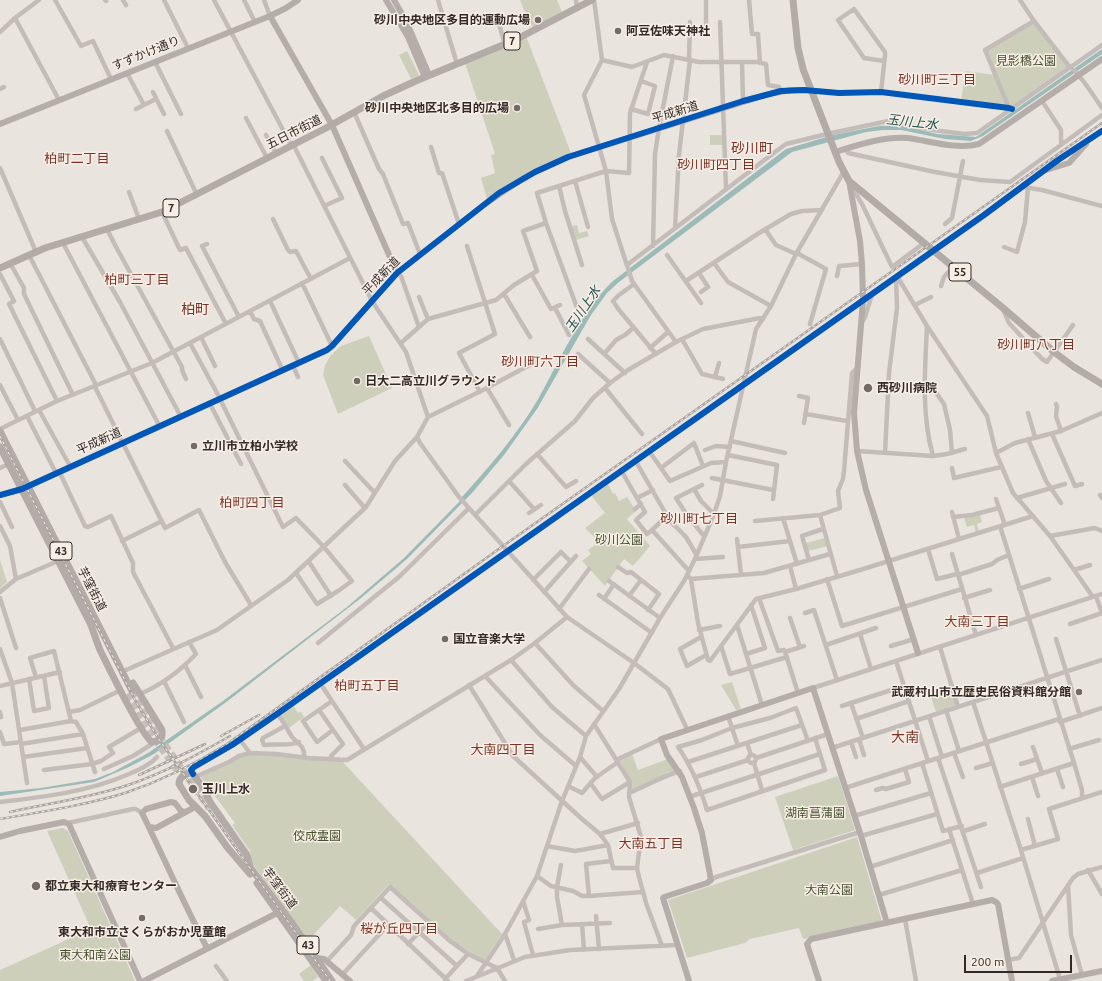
<!DOCTYPE html>
<meta charset="utf-8">
<style>
body{margin:0}
#map{position:relative;width:1102px;height:981px;overflow:hidden;background:#eae4df;font-family:Ubuntu,sans-serif}
canvas{display:block}
.scale{position:absolute;left:964px;top:955px;width:108px;height:18px;box-sizing:border-box;border:2px solid #332a27;border-top:0;padding-left:5px;font-size:12px;line-height:14px;white-space:nowrap;color:#332a27;-webkit-text-stroke:3px #f7eee6;paint-order:stroke}
</style>
<div id="map">
<canvas width="1102" height="981"></canvas>
<div class="scale">200 m</div>
</div>
<script>
const c = document.querySelector('canvas').getContext('2d');
c.lineJoin = 'round';
function paint(path, color) {
  c.fillStyle = color;
  c.fill(path, 'evenodd');
}
function strokePath(path, color, width, dash) {
  c.strokeStyle = color;
  c.lineWidth = width;
  c.lineCap = dash ? 'butt' : 'round';
  c.setLineDash(dash || []);
  c.stroke(path);
}
function label(font, color, halo, rows, align = 'center') {
  c.font = font + ' Ubuntu,"Noto Sans JP",sans-serif';
  c.lineWidth = 3;
  c.setLineDash([]);
  c.textBaseline = 'middle';
  c.strokeStyle = halo;
  c.fillStyle = color;
  for (const [text, x, y, turn = 0] of rows) {
    c.save();
    c.translate(x, y);
    c.rotate((+turn || 0) * Math.PI / 180);
    c.textAlign = isNaN(turn) ? turn : align;
    if (halo) c.strokeText(text, 0, 0);
    c.fillText(text, 0, 0);
    c.restore();
  }
}
const green = new Path2D(`
 M520 0H557L562 12 533 28 523 8Z
 M1033 22 1071 68 1012 108 961 101 965 71 995 75 986 50Z
 M526 36 571 153C541 165 514 181 487 199L481 178 495 173 491 155 495 154 465 63Z
 M407 51 419 75 411 79 399 55Z
 M710 135H722V145H710Z
 M577 225 579 233 587 231 589 236 576 240 572 226Z
 M369 336 392 388 338 414 323 375 325 365 331 355 341 346Z
 M607 482 613 494 615 493 619 501 627 497 636 511 627 519 650 546 633 566 624 559 605 586 582 561 591 554 588 550 599 542 585 528 605 513 590 494Z
 M980 514 982 522 977 524 979 532 976 533 974 525 967 527 964 517Z
 M825 538 828 546 808 551 806 543Z
 M0 560 7 582 0 588Z
 M732 682 741 709 736 710 721 685Z
 M953 693 956 705 936 712 931 697 940 694 941 697Z
 M293 705 298 713 301 712 304 717 289 728 279 714Z
 M632 754 638 770 668 759 677 770 666 773 661 778 632 790V782L619 759Z
 M250 755H276L342 761 502 934 485 960 468 953 450 939 389 884 356 920 340 906 308 941 253 864 250 851 232 825 235 823 200 776 241 757Z
 M838 776 855 830 793 850 775 797Z
 M63 828 68 831 135 981H0V970L91 929 47 831Z
 M857 837 882 921 803 939 799 928 750 939 745 943 687 958 668 900Z
 M311 965 318 977 313 981H304L299 974Z`);
const water = new Path2D(`
 M1102 49V54L983 136 971 141 945 139 901 130H883L866 132 792 152 619 282 607 293 591 315 537 409 504 455 472 493 407 559 361 598 225 703 154 754 129 767 94 782 0 796V792L41 788 95 779 113 772 148 753 223 701 347 607 404 558 459 502 462 497C489 467 516 436 537 401 559 362 581 311 613 281L786 149 833 135 879 126 900 125 937 134 976 137Z`);
const primaryTunnel = new Path2D(`
 M132 691 161 739 209 808
 M127 694 157 742 179 773`);
const street = new Path2D(`
 M55 0 81 46 93 41 111 79
 M105 0 106 1
 M123 0 126 5
 M164 0 188 48
 M214 0 290 143 293 144 372 301 406 352 428 417
 M244 0 255 22
 M264 0 270 16
 M438 0 457 64
 M576 0 577 8
 M594 0 602 60 584 95 606 171 612 219 632 281 676 342
 M706 0V28
 M749 0 752 34H758L760 63
 M1020 0 1034 21 1068 65C1077 69 1095 98 1102 108
 M15 18 59 100
 M498 20 505 45
 M720 22 726 189
 M0 32 15 18 39 0
 M689 59 690 22
 M602 60 632 67 664 55 699 62H757L766 64 768 85 779 87 781 91
 M155 62 181 114
 M742 62 743 101
 M127 73 144 105
 M0 89 4 87
 M810 90 839 93 881 92 1009 108 1012 109
 M153 92 164 114
 M881 92 885 56V52L854 9 838 20 864 58 884 61
 M1042 101 1061 130V145
 M1009 108 985 50 1034 21
 M136 109 156 99
 M631 109 648 114 655 86 641 81
 M354 112 379 169 383 174 403 224 408 223 420 254
 M246 118 267 158
 M167 131 197 195
 M266 135 276 153
 M431 147 439 173H442L459 224
 M845 149 848 153 935 172 980 180 1010 182 1102 115
 M322 158 342 198 324 206
 M0 168 36 252
 M575 181 588 227
 M559 186 565 211 582 265
 M855 186 854 190 863 206 892 267 924 243
 M1023 187 1042 190 1102 206
 M129 192 139 219
 M162 212 180 250 186 248 226 324
 M273 219 288 250 290 252 296 251 311 279
 M945 224 952 218 963 161
 M675 228 679 155 690 60
 M107 229 115 245 182 367V370L186 379
 M765 229 776 245 796 254
 M82 237 120 302 181 417
 M63 243 160 427
 M207 244 202 246 239 317
 M467 246 495 334 459 353 480 392
 M653 246 655 154 659 128 673 56
 M1004 247 1017 252 1025 222 1028 188
 M797 253 826 269 810 324
 M29 255 95 383 96 389 165 528 199 510 225 562 251 605
 M667 255 701 303
 M10 263 24 288V294L73 395
 M714 263 728 282 771 306
 M627 265 775 152 786 144 827 134 888 121 932 130 965 134 977 133 1102 45
 M397 273 401 276 419 327
 M699 273 708 287 701 292
 M0 274 14 301 9 304 57 401
 M532 275 551 309 560 305
 M837 276 839 266 862 264
 M897 276 927 326 987 416 996 453 1013 493 1050 536 1093 597
 M686 281 759 233 791 214 802 211 822 210
 M302 283 332 346
 M634 284 619 295 613 301 619 310 656 354
 M941 286 944 277 953 267
 M504 294 530 337
 M419 297 428 319
 M270 301 299 363
 M915 305 931 297
 M555 308 569 335
 M1003 309 1009 323 1042 359 1047 362 1073 325
 M250 311 254 319 260 321 283 371
 M580 316 546 223 537 193 606 171 629 173 630 113 647 62
 M862 322 865 317 872 294
 M927 326C925 369 921 414 933 456
 M201 337 215 366
 M0 339 35 411
 M588 339 625 373
 M682 339 702 374 723 379
 M190 343 217 393 283 527 296 518 323 546 352 581 338 591 317 604 296 573
 M401 343 428 319 496 300 514 285 537 271 523 231 546 223
 M650 348 668 332
 M578 354 610 383
 M604 354 616 340 625 335 633 328
 M293 366 298 377
 M715 377 719 363
 M925 382 930 384 944 404 950 430 952 453
 M0 385 18 420
 M487 388 509 425
 M605 388 642 434
 M799 396 808 398 804 423
 M210 404 241 464
 M1056 404 1057 407 1056 416 1061 431
 M39 410 70 466
 M1028 413 1035 437
 M806 414 847 421
 M27 416 56 473
 M0 429 57 401 152 363 350 258
 M1052 434 1075 486 1082 484
 M417 437 420 443 459 497 567 617 634 663 668 689 687 729
 M1028 439 1046 481 1061 503
 M731 441 785 453
 M705 450 716 446 730 447
 M649 451 661 468 694 443 703 466
 M857 451 933 456 947 454 965 449
 M885 453 889 373 897 308 896 277
 M996 453 1015 443 1061 431 1102 413
 M537 454 566 487 576 481
 M728 455 777 465 773 499
 M635 460 670 521 686 537 696 554
 M345 461 375 493
 M0 468 9 464
 M661 468 670 481 711 463 726 462
 M952 468 954 478 1001 467
 M621 470 645 512 636 520 647 534 652 530 689 571
 M59 471 85 526 88 527 111 516 133 563V572L173 648
 M712 478 773 490
 M509 481 534 509
 M345 485 365 508
 M702 485 676 498 687 515 704 536
 M694 489 701 501 714 514
 M1100 495 1102 498
 M637 498 653 490
 M1017 498 1065 484
 M996 499 1005 525
 M0 502 12 527
 M635 509 641 504
 M952 512 959 539
 M529 513 541 505
 M475 515 526 464 575 421 593 398 610 383 628 370 676 342 703 329 760 318 763 319
 M820 515 837 576
 M953 517 972 515 999 508
 M783 518 797 564
 M755 521 820 515 840 508 838 491 843 479 844 471 852 373 857 368
 M0 526 10 546 16 579
 M1000 526 1074 763 1082 790V798
 M652 530 667 516
 M1050 536 1095 528 1102 531
 M737 539 741 575
 M122 541 162 521
 M738 547 790 541
 M928 549 937 579 957 574
 M952 554 976 635
 M695 559 723 557
 M809 560 802 536 823 529
 M309 562 331 596
 M790 566 796 589
 M618 567 627 573 631 572 659 594 648 610
 M1074 570 1090 565
 M687 575 691 579 698 623 708 660 710 661 756 599 796 589 860 570 1033 516
 M958 575 992 564 997 560 1009 555
 M691 579 764 573 830 554
 M827 579 842 626 962 589
 M533 580 561 552 571 562
 M609 581 660 618
 M1019 589 1049 579
 M0 592 16 579 58 561
 M544 592 576 556
 M599 595 652 633
 M629 596 641 580
 M0 598 16 648
 M759 598 778 651 784 650 785 652
 M964 598 990 590
 M604 599 614 584
 M559 609 589 569
 M805 613 814 610 837 680
 M790 618 800 647
 M1070 624 1102 613 1096 596
 M737 625 762 705
 M699 630 720 626
 M860 634 871 669
 M701 637 680 649 687 666 706 655
 M1056 639 1080 716
 M318 643 400 576 469 508
 M535 643 573 685 603 711
 M826 645 876 628
 M721 646 730 674 787 657
 M891 646 914 639
 M940 647 958 707
 M0 649 12 683 27 783
 M746 654 765 648 751 605
 M511 660 552 707 586 736
 M896 661 928 761
 M185 665 201 697
 M126 670 217 630 288 580 366 507 395 461 417 437 428 417 485 389 537 361
 M485 676 540 735 576 766
 M36 677 30 658 54 651 71 721
 M29 679 34 711 49 708 44 676
 M164 681 184 722
 M320 683 364 749
 M469 685 513 756 582 819 600 834 608 845 613 868H637
 M0 686 60 672
 M813 688 1102 594
 M798 693 785 652 804 646
 M140 694C161 685 180 671 196 654L189 642
 M332 701 319 710 343 744 331 756 333 759
 M973 702 1020 847 1060 979
 M842 706 851 703
 M319 710 303 721 317 742 333 730
 M946 710 959 751
 M0 712 1 717
 M69 712 80 710 121 690
 M277 714 282 720 292 737 302 747 304 752V757
 M728 716 738 746
 M929 716 942 757
 M856 719 909 701
 M1060 722 1102 708
 M594 724 630 782 629 797 641 837 637 868 639 877 646 903 662 946
 M285 726 263 738 262 740 264 745C277 743 287 747 299 742
 M20 730 71 721 76 722 83 734 95 772
 M0 732 4 744 21 742
 M863 738 851 703 904 686
 M859 739 864 755
 M240 740 250 753
 M808 741 796 708 770 718 732 728 702 740 678 747C692 767 700 787 707 810L825 770 815 738
 M851 742 856 757
 M747 743 751 755
 M21 744 83 734
 M1033 747 1042 773
 M832 748 1102 660
 M1069 749 1099 740
 M954 753 963 777
 M748 759a4 4 0 1 1 8 0a4 4 0 1 1-8 0Z
 M23 757 87 748
 M580 757 597 777
 M756 758 828 734
 M938 758 981 887
 M616 760 661 739
 M688 762 802 725
 M754 763 762 790
 M922 763 943 831 962 826
 M1021 764 1037 759
 M976 768 993 763
 M104 769 133 756 152 744
 M1057 769 1063 787
 M44 770 92 764 101 761 113 753 109 747 141 728
 M195 777 229 762 239 756 250 753 276 754 308 758 347 760 511 660 535 643 567 617
 M696 777 748 760
 M1032 777 1038 796
 M591 784 602 799 630 782
 M568 786 582 793 595 778 618 762
 M1000 787 1074 763
 M845 788 1059 719
 M876 790 883 788 886 789 909 782 905 769
 M629 793C646 786 663 776 680 771
 M689 797 820 754
 M0 802C44 797 88 792 129 774 139 770 150 765 157 757
 M854 816 931 793
 M1028 819 1035 846
 M68 823 133 809H136L142 813
 M949 829 973 904
 M964 831 985 824
 M600 834 638 823
 M861 836 937 814
 M547 846 575 851 608 845
 M1021 850 1058 839 1049 809 1102 792
 M561 865 557 887V897L562 925
 M870 867 953 840
 M1088 870 1102 894
 M977 873 1023 858
 M537 876 551 886 573 891 582 896H589L643 892
 M711 880 716 877 860 832
 M1068 885 1071 935 1082 975
 M879 895 962 870
 M589 896 586 864 611 861
 M381 898 457 966
 M523 901 529 920 524 922 533 955
 M371 908 448 981
 M596 916 599 949
 M905 919 916 981
 M582 924 584 950
 M538 929 562 925 610 923
 M505 934 514 960
 M408 944 428 923
 M1008 960 1019 958 1073 878 1078 874 1102 867
 M327 961 351 935 354 926 390 887 450 941 468 954 497 968 505 981
 M216 966 227 981
 M342 975 388 925
 M477 976 505 934 537 876 562 801 580 757 586 736 619 689 660 618 684 581 695 559 714 514 720 496 726 462 756 329 771 306 796 254 843 173
 M445 979 468 954
 M466 981 525 957 570 950 677 945`);
const secondary = new Path2D(`
 M386 0 408 37 425 77
 M394 0 407 23 429 75
 M270 16 332 125 397 273
 M0 124 270 16 286 8 298 0
 M835 152C858 145 883 136 908 138 930 141 957 150 979 144L1102 59
 M1046 170 1069 163 1086 144
 M849 181 860 241 862 264 863 300 854 413 857 451 866 490 918 653
 M0 495 22 489 327 350 332 346 397 273 485 204 522 179 535 172 568 157 769 94 791 90H810
 M193 774 191 770 194 767 232 745 277 714 984 215 1058 160 1102 131
 M185 812 181 811 175 803 171 802 146 809 142 813C164 858 184 904 207 948
 M149 827 156 828 195 807
 M0 837 20 831 64 822 69 824 140 981
 M317 958 324 959 350 981
 M144 981 281 911
 M689 981 663 898 664 897 707 883 711 880 702 833 694 808 682 777 667 755 661 739 813 688 861 836 887 923
 M819 981 808 947 807 944 811 939 992 900 996 902 998 904 1012 981
 M1052 981 1102 971`);
const primary = new Path2D(`
 M793 0 798 48 803 69 839 162 849 181 1003 308 1054 352 1074 367 1102 384
 M0 268 45 248 162 212 326 128 383 96 418 80 515 40 592 0
 M0 431 132 691
 M0 447 91 625
 M89 620C93 630 96 640 100 650 107 664 142 737 152 742L157 741 162 736V730L133 683
 M250 866 247 855 210 802 204 789 193 774C186 772 179 777 179 784L189 800 205 816 227 847 250 874
 M250 867 292 923 332 981
 M257 883 326 981`);
const rail = new Path2D(`
 M0 436 135 700 158 738 330 981
 M221 736 259 715
 M139 775 205 744
 M10 812C49 803 90 798 128 785 164 773 197 755 230 736
 M0 819C41 812 86 805 125 793 161 781 195 764 227 744L503 546 1102 123`);
const cycleway = new Path2D(`
 M0 495 22 489 327 350 332 346 397 273 499 193 535 172 568 157 743 101 781 91 804 90 839 93 881 92 1009 108 1012 109
 M193 774 191 770 194 767 232 745 277 714 984 215 1058 160 1102 131`);
const markers = [
 [538,20,4,"#736b67"],
 [618,31,4,"#736b67"],
 [517,108,4,"#736b67"],
 [357,381,4,"#736b67"],
 [868,388,5,"#736b67"],
 [194,446,4,"#736b67"],
 [445,639,4,"#736b67"],
 [1079,692,4,"#736b67"],
 [193,789,5,"#736b67"],
 [36,886,5,"#736b67"],
 [142,918,4,"#736b67"]
];
const shields = [
 [512,41,16],
 [171,208,16],
 [960,272,22],
 [61,551,22],
 [308,945,22]
];
const shieldNames = [
 ["7",512,41],
 ["7",171,208],
 ["55",960,272],
 ["43",61,551],
 ["43",308,945]
];
const poiNames = [
 ["砂川中央地区多目的運動広場",530,20,"right"],
 ["阿豆佐味天神社",626,31],
 ["砂川中央地区北多目的広場",509,108,"right"],
 ["日大二高立川グラウンド",365,381],
 ["西砂川病院",877,388],
 ["立川市立柏小学校",202,446],
 ["国立音楽大学",453,639],
 ["武蔵村山市立歴史民俗資料館分館",1071,692,"right"],
 ["玉川上水",202,789],
 ["都立東大和療育センター",45,886],
 ["東大和市立さくらがおか児童館",142,932,"center"]
];
const streetNames = [
 ["すずかけ通り",146,53,-22],
 ["平成新道",675,112,-17],
 ["五日市街道",294,132,-27],
 ["平成新道",381,276,-46],
 ["平成新道",99,441,-24],
 ["芋窪街道",92,589,63],
 ["芋窪街道",280,888,53]
];
const parkNames = [
 ["見影橋公園",1026,61],
 ["砂川公園",619,540],
 ["湖南菖蒲園",815,813],
 ["佼成霊園",317,836],
 ["大南公園",829,890],
 ["東大和南公園",95,955]
];
const neighbourhoodNames = [
 ["砂川町三丁目",937,80],
 ["柏町二丁目",77,159],
 ["砂川町四丁目",716,165],
 ["柏町三丁目",137,280],
 ["砂川町八丁目",1036,345],
 ["砂川町六丁目",540,362],
 ["柏町四丁目",252,503],
 ["砂川町七丁目",699,519],
 ["大南三丁目",977,622],
 ["柏町五丁目",367,686],
 ["大南四丁目",503,750],
 ["大南五丁目",651,844],
 ["桜が丘四丁目",399,929]
];
const waterNames = [
 ["玉川上水",912,122,6],
 ["玉川上水",583,309,-56]
];
const quarterNames = [
 ["砂川町",752,148],
 ["柏町",195,309],
 ["大南",905,737]
];
paint(green, '#cdcfba');
paint(water, '#9cbbb8');
strokePath(primaryTunnel, '#c5bfba', 7, [7, 3.5]);
strokePath(street, '#c3bcb8', 4.5);
strokePath(secondary, '#b4ada9', 6);
strokePath(primary, '#b2aba7', 7);
strokePath(rail, '#aba5a2', 2.5);
strokePath(rail, '#f7eee6', 1, [3]);
strokePath(cycleway, '#0057b8', 6);
for (const [x, y, r, color] of markers) {
  const dot = new Path2D();
  dot.arc(x, y, r, 0, 2 * Math.PI);
  c.fillStyle = color;
  c.fill(dot);
  strokePath(dot, '#f7eee6', 1.5);
}
for (const [x, y, w] of shields) {
  const box = new Path2D();
  box.roundRect(x - w / 2, y - 9, w, 18, 3);
  c.fillStyle = '#f7eee6';
  c.fill(box);
  strokePath(box, '#332a27', 1);
}
label('bold 11px', '#332a27', null, shieldNames);
label('bold 12px', '#332a27', '#f7eee6', poiNames, 'left');
label('12px', '#332a27', '#f7eee6', streetNames);
label('12px', '#46502d', '#f7eee6', parkNames);
label('13px', '#7c3326', '#f7eee6', neighbourhoodNames);
label('italic 13px', '#205150', '#f7eee6', waterNames);
label('14px', '#7c3326', '#f7eee6', quarterNames);
</script>
